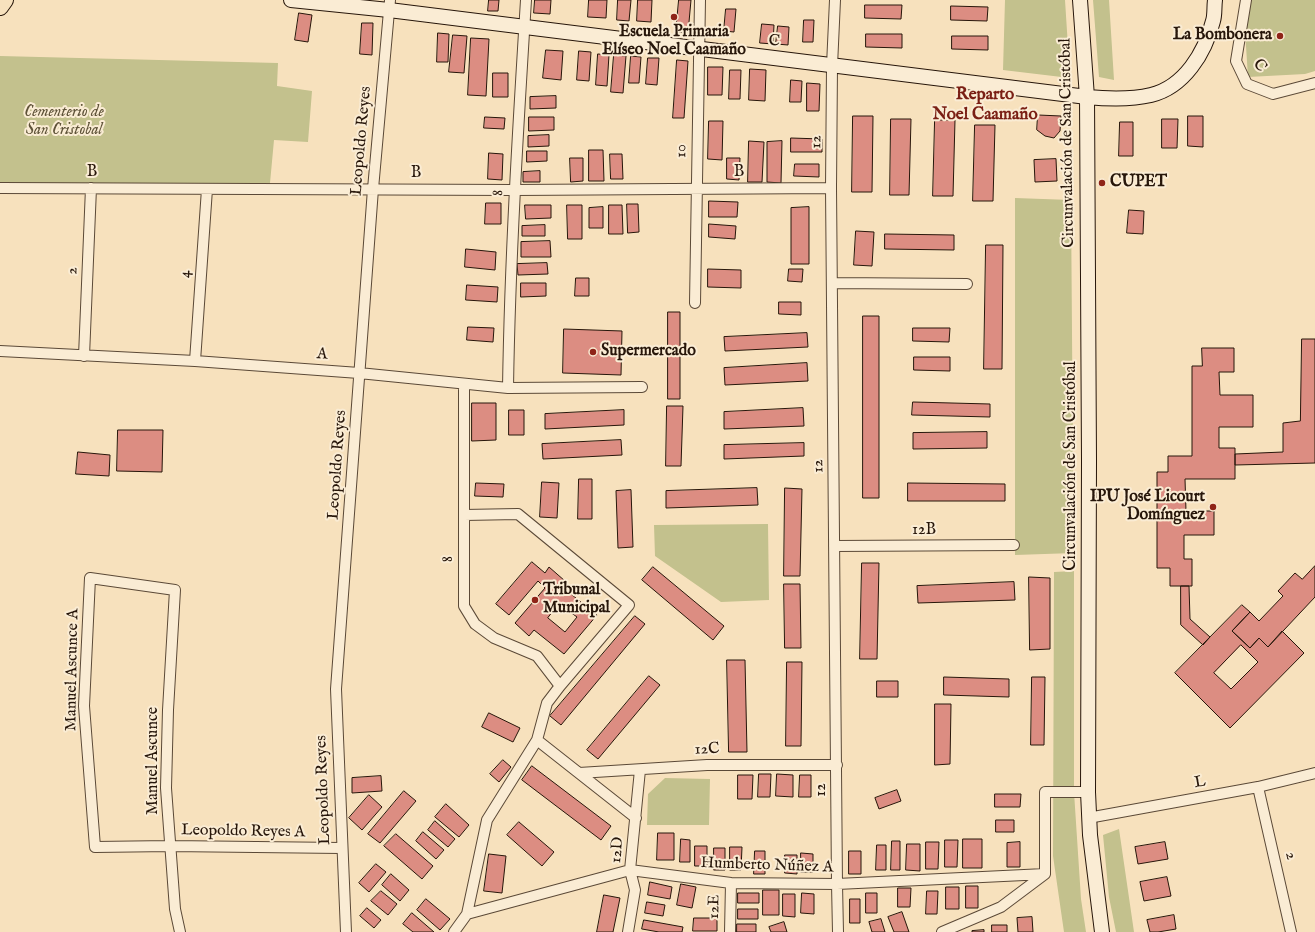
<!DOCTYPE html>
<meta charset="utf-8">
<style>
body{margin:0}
canvas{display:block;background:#f7e1bd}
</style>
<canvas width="1315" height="932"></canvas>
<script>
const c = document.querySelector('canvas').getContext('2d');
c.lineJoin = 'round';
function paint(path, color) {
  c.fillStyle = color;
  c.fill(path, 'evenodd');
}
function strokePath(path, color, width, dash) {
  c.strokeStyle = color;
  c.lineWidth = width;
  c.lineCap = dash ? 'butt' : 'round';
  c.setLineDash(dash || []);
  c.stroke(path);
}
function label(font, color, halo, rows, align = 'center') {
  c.font = font + ' "IM FELL English",serif';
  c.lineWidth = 4;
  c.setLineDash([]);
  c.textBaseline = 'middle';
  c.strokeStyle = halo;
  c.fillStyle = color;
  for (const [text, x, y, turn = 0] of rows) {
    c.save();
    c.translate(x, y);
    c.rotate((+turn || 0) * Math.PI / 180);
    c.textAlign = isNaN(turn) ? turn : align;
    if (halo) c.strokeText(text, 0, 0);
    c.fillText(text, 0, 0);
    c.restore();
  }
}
const green = new Path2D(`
 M1005 0H1065L1070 78 1003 70Z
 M1093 0H1109L1114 80 1099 77Z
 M1243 0H1315V71L1305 74 1248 77Z
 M0 56 278 63 277 86 312 91 308 142 274 140 270 183 0 187Z
 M1015 198 1071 200 1073 466 1074 553 1015 555Z
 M768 524 769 600 721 602 655 556 654 525Z
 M1074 571V792L1081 899 1086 932H1064L1053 856 1054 572Z
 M665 778 710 779 709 825H647L648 794Z
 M1119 829 1134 932H1116L1109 897 1103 835Z`);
const building = new Path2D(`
 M489 0H499L498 11H488Z
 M535 0H551L550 14 534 13Z
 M589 0H607L606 18 588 17Z
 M618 0H631L629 21 617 20Z
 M638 0H652L651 22 637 21Z
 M679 0H691L688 33 676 32Z
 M865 5H902L901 19 865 18Z
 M951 6 988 7 987 21 951 20Z
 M726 9H736L734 32 724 31Z
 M299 13 312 15 308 42 295 40Z
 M804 20H814L813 42H803Z
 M362 23H373L372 55 360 54Z
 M762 24 774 25 773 44 760 43Z
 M778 26 789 27 788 45 776 44Z
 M438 33 449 34 448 62H437Z
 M866 34H902V48L866 47Z
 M453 35 467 36 464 73 449 72Z
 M952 36H988V50L952 49Z
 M471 38 489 39 486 96 468 95Z
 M546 50 563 51 561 80 543 78Z
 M579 51 591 52 589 81 577 80Z
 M598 54 609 55 607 86 596 85Z
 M614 55 626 56 623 93 611 92Z
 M631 56 641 57 639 83H629Z
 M648 58H659L657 85 646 84Z
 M677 60 688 61 684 118H673Z
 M708 67H723L722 95H708Z
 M750 69 766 70 765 101 749 100Z
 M730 70H741L740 99H729Z
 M493 73H508V97H493Z
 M791 80 802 81 801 102H790Z
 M807 83 820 84 819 111H807Z
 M556 96V108L530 109V97Z
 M1038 115 1061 116 1060 131 1054 138 1045 136 1037 130Z
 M853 116H873L872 192H852Z
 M1188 116H1203V147L1188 146Z
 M485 117 505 118 504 129 484 128Z
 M529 117H554V130L529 131Z
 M891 119H911L909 195H890Z
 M1162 119H1178L1177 148H1162Z
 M935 120H955L953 196H933Z
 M709 121H723L722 160 708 159Z
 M1120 122H1133V156H1119Z
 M975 125H995L993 201H973Z
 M549 135V146L528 147V136Z
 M791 138 822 139V152H791Z
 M749 141 764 142 762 182H748Z
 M782 141 781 183 767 182V142Z
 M589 150H603L604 181H589Z
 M527 151H547V161L527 162Z
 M489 153 503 154 502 180 488 179Z
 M610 154H622L623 179H611Z
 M570 158H583V181L571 182Z
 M727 158H740L739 180 727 179Z
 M1056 159 1057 181 1035 182 1034 160Z
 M795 164H819V177L794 176Z
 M540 171V182H523V172Z
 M709 201 738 202 737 217H709Z
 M486 203H501V224H485Z
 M627 204H638L639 232 628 233Z
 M525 205H551V218L526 219Z
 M567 205H582V239H568Z
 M609 205H622L623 234H609Z
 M603 207V228H589V208Z
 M809 207V264H791V208Z
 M1129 210 1144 211 1143 234 1127 233Z
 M709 224 736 226 735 239 709 237Z
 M545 225V236H522V226Z
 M856 231 874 232 872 266 854 265Z
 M885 234 954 235V250L885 249Z
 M550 241 551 257H521V242Z
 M986 245H1003L1002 369H984Z
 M466 249 496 252 495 270 465 267Z
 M547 263 548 274 518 275 517 264Z
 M708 269 741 270V288L708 287Z
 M789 269H803L802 282 788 281Z
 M576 278H589V296H575Z
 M521 283H546V296L521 297Z
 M467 285 498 287 497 302 466 300Z
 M779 302H801V315L779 314Z
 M668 312H680V399H668Z
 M863 316H879V498H863Z
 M468 327 494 328 493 342 467 340Z
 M913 328H950L949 342 913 341Z
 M564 329 622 331 621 375 563 373Z
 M807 333 808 347 725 351 724 337Z
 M1302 339H1315V463L1235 465V454L1283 452V423L1300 421Z
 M1202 348H1234V372H1219L1220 395H1253V427H1219V448H1235V479H1185L1186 511H1214V535H1184V559H1192V586H1170V568H1157V472H1168V456H1192V366H1202Z
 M914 357H950V371L914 370Z
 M807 363 808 381 725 385 724 368Z
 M913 402 990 404V417L912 415Z
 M472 403H496V440L472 441Z
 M667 406H683L681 466H666Z
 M803 408 804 426 724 429V412Z
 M509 410H524V435H509Z
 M624 410V425L545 429V414Z
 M118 430H163L162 472 117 471Z
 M987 432V448L913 449V433Z
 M621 440 622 455 543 459 542 444Z
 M804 443V456L724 459V445Z
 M78 452 110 455 109 476 76 474Z
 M579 479H592V519H578Z
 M542 482 559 483 557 518 540 517Z
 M476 483 504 484 503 497 475 496Z
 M908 483 1005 484V501H908Z
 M757 488 758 505 666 508V491Z
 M785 488 802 489 800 576H784Z
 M631 490 633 547 618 548 616 491Z
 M532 562 545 573 549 567 565 581 561 586 597 615 564 654 534 630 529 636 515 623 545 588 538 581 509 615 496 604ZM559 604 577 617 565 632 548 618Z
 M862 563H879L877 659H860Z
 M1315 566V597L1268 647 1259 638 1250 648 1232 631 1250 612 1259 621 1283 596 1278 591 1295 573 1302 579Z
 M653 567 724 626 713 640 642 580Z
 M1029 577 1050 578V649L1030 650Z
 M1014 582 1015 600 918 603 917 586Z
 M784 584H800L801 648H785Z
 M1181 586H1189L1190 619 1210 637 1203 645 1181 625Z
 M1242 605 1250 612 1232 631 1250 648 1259 638 1268 647 1282 631 1304 653 1230 728 1175 673ZM1241 645 1258 662 1231 689 1214 673Z
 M635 616 645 624 561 725 550 716Z
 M727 660H745L747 752H729Z
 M787 662H802L801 746H786Z
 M649 676 660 685 598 759 587 750Z
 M944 677 1009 679V697L944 695Z
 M1032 677H1045L1044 745H1031Z
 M877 681H898V697H877Z
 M935 704H951L950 764 935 765Z
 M489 713 520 728 513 742 482 727Z
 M503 760 511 767 499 782 490 774Z
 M532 766 611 826 601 840 522 780Z
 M759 774H771L770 797H758Z
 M777 774 793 775V797L776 796Z
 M738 775H753L752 799H738Z
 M800 775H811V797H799Z
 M381 776 382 791 352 793V778Z
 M897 790 901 801 879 809 875 798Z
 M404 791 416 801 380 843 368 834Z
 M995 794H1021L1020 807H995Z
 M369 795 382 807 362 830 349 818Z
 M446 804 469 825 459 837 435 817Z
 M996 820H1014V832H996Z
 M435 821 455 839 448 847 428 830Z
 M519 822 554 852 542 866 507 835Z
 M423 832 444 850 436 859 416 841Z
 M658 833H674V860H657Z
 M396 834 433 866 422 879 384 846Z
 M681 839 690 840V862H680Z
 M963 839H982V868H963Z
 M945 840H958L957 867H945Z
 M892 841H900V870H891Z
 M926 842H939L938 869H926Z
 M1020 842V867H1007V843Z
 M1165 842 1168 859 1138 864 1135 847Z
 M907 844H920V871L906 870Z
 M877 845H886V870H876Z
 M695 846H707V866H695Z
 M730 847H742L741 870H730Z
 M714 848H725V870H714Z
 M755 851H765V874H754Z
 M849 851H861V874H849Z
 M801 853 813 854V872H801Z
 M489 854 506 856 502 893 484 891Z
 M785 855H797V874L785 873Z
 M376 864 386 872 369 892 359 883Z
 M391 874 409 890 400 901 382 885Z
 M1167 877 1171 896 1144 901 1140 882Z
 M650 882 672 887 670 899 648 895Z
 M681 884 696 887 692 908 677 905Z
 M966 886H978V908H966Z
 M946 887H959V909H946Z
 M898 888H911L910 907H898Z
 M763 890H779V915H763Z
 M381 891 397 904 388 915 371 901Z
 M927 891H938L937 914H926Z
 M738 893H759V903H738Z
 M802 893 814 894V914L801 913Z
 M866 893H877V913H866Z
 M783 894H795V917L783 916Z
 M604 895 620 898 613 932H597Z
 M426 899 450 919 440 930 417 910Z
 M850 899H860V923H850Z
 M647 902 665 905 663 916 645 913Z
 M367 908 381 920 374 928 360 916Z
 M738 909H758V919H738Z
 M902 912 909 932H894L888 917Z
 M412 913 434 932H413L403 924Z
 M1174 915 1176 929 1158 932H1150L1147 920Z
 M1032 917 1033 932H1018L1017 918Z
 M694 918H717V931H693Z
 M881 919 885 932H872L869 922Z
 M644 920 683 927 682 932H659L642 929Z
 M784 922 787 932H771L769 927Z
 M737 924H756V932H737Z
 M992 925H1007V932H992Z
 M984 930V932H972V931Z`);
const street = new Path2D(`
 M835 0 832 66 831 188 837 884 838 932
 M1246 0 1236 61 1247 84 1273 94 1315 83
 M0 188 514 190 831 188
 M832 283 967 284
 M695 303 700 0
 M0 351 195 361 359 373 508 388 642 387
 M84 356 91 188
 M195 361 207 189
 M464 384V606L475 624 494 638 537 656 560 686
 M508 388C510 258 518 129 526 0
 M464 515 518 514 629 605 560 686 547 703 537 740 487 820 467 914
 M834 546 1014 545
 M537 740 636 818
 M579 773 707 765H837
 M1258 787 1291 932
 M1088 818 1258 787 1315 773
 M1045 874V792H1088
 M180 932 175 909 166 788 168 710 175 590 90 578 84 706 95 847 170 846 341 848
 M346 932 336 689 373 189 390 0
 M454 932 467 914 630 870 731 883 837 884 1045 874
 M628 932 635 890 630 870 640 770
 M730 932 731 883
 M942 932 1001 907 1045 874`);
const secondary = new Path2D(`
 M291 0 389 10 1087 97C1108 99 1130 100 1151 95 1184 87 1205 53 1213 21 1215 15 1214 7 1215 0
 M1080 0 1087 97 1089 461 1088 792 1090 835 1102 932`);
const primary = new Path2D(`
 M0 7 5 0`);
const markers = [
 [674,17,4,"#8f2418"],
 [1280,36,4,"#8f2418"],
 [1102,183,4,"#8f2418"],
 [593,352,4,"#8f2418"],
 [1213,507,4,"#8f2418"],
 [535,600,4,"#8f2418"]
];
const poiNames = [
 ["Escuela Primaria",674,33,"center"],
 ["Elíseo Noel Caamaño",674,51,"center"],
 ["La Bombonera",1272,36,"right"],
 ["CUPET",1110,183],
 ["Supermercado",601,352],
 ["IPU José Licourt",1205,498,"right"],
 ["Domínguez",1205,516,"right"],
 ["Tribunal",543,591],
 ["Municipal",543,609]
];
const streetNames = [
 ["C",774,42,7],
 ["C",1259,66,56],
 ["Leopoldo Reyes",362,141,-85],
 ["12",817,142,-89],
 ["Circunvalación de San Cristóbal",1068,143,-91],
 ["10",682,151,-89],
 ["B",92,173],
 ["B",739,173],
 ["B",416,174],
 ["8",499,193,-87],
 ["2",73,271,-88],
 ["4",186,274,-86],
 ["A",322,355,4],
 ["Leopoldo Reyes",338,465,-86],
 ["12",819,466,-91],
 ["Circunvalación de San Cristóbal",1072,466,-90],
 ["12B",924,531],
 ["8",449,559,-90],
 ["Manuel Ascunce A",73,670,-89],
 ["12C",707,750,-2],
 ["Manuel Ascunce",154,761,-90],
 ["L",1200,783,-10],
 ["Leopoldo Reyes",324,790,-92],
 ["12",822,790,-90],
 ["Leopoldo Reyes A",243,832,1],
 ["12D",618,850,-85],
 ["2",1290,856,77],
 ["Humberto Núñez A",767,866,2],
 ["12E",715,907,-89]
];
const parkNames = [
 ["Cementerio de",64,113],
 ["San Cristobal",64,131]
];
const neighbourhoodNames = [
 ["Reparto",985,96],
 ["Noel Caamaño",985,116]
];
paint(green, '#c3c18d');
paint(building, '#dc8d82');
strokePath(building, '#27160a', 1);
strokePath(street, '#5b4937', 12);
strokePath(secondary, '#27160a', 16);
strokePath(primary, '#27160a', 18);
strokePath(street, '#faecd4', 10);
strokePath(secondary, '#faecd4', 14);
strokePath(primary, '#f7e1bd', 16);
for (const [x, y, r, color] of markers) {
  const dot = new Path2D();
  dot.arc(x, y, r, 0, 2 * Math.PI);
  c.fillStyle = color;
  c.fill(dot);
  strokePath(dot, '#faecd4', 1.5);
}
label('bold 16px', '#27160a', '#faecd4', poiNames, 'left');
label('16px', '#27160a', '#faecd4', streetNames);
label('italic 16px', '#5e5238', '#faecd4', parkNames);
label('bold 17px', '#7a1f14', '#faecd4', neighbourhoodNames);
</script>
